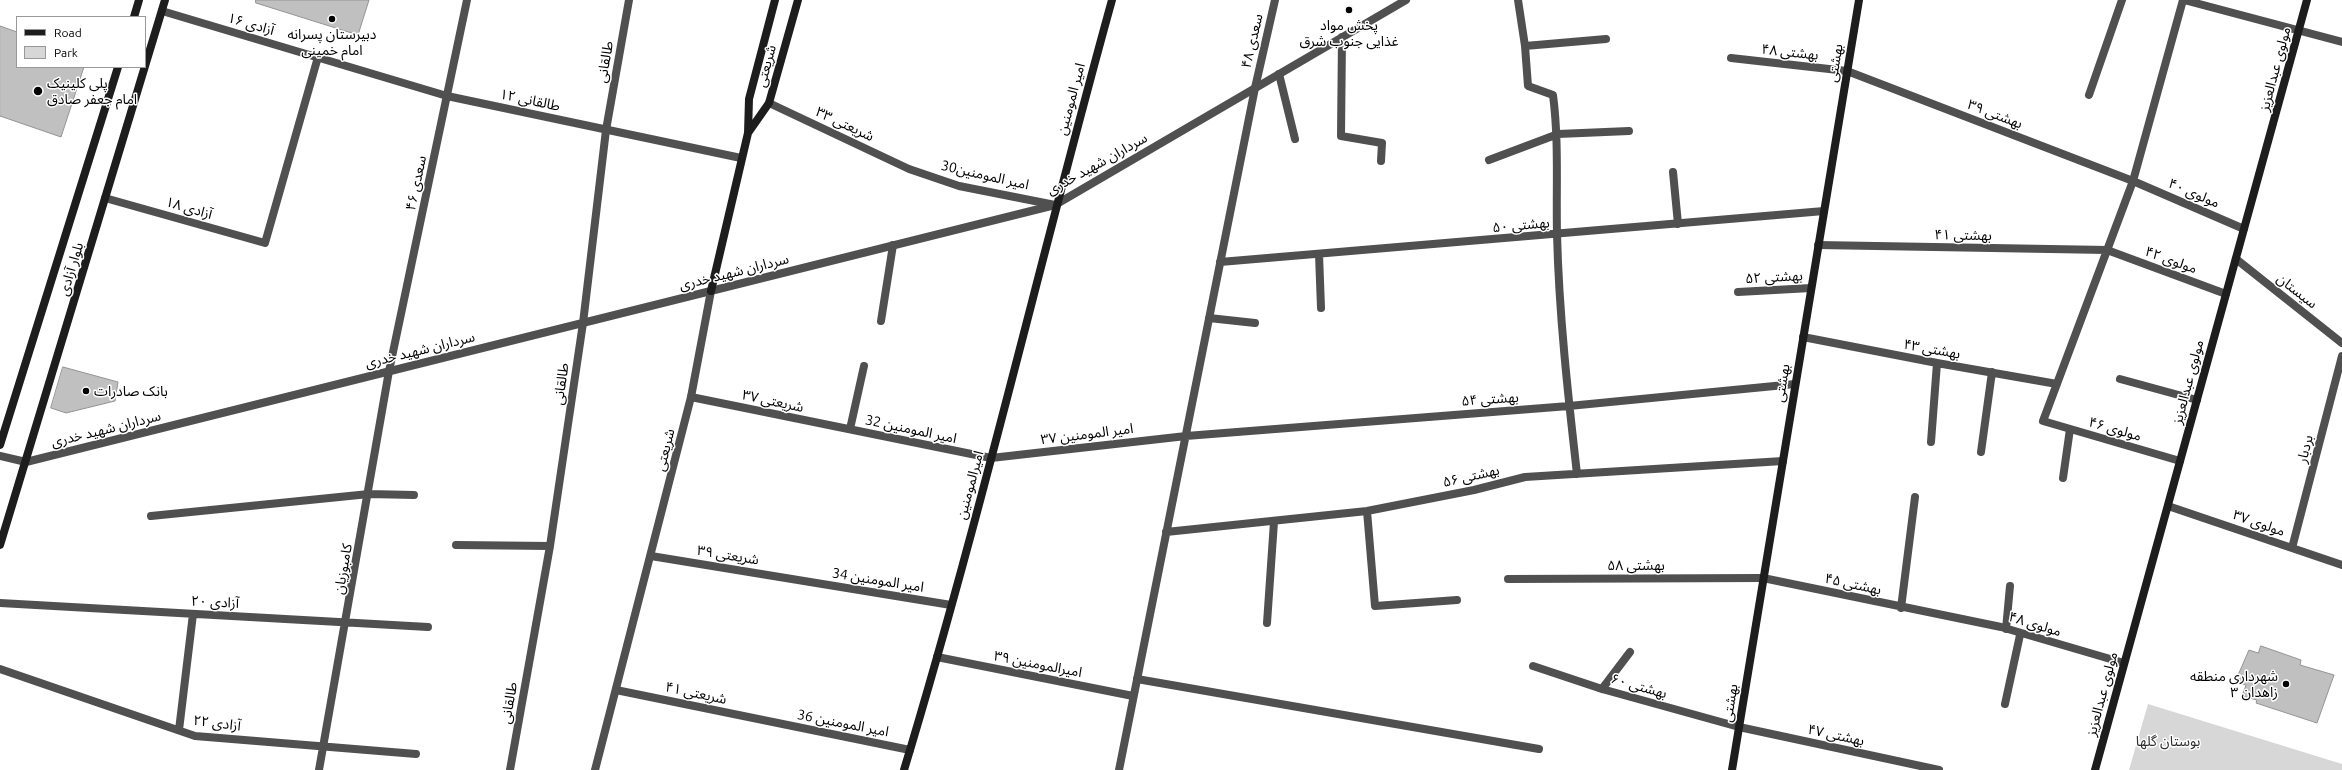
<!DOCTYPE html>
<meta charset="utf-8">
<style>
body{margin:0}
#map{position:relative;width:2342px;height:770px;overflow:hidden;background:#fff;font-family:Ubuntu,sans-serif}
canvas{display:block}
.legend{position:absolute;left:16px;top:16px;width:130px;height:52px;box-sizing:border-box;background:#fff;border:1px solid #999;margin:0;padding:5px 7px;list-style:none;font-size:12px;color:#000}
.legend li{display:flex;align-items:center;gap:8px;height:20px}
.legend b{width:20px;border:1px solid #999}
</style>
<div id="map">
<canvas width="2342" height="770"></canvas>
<ul class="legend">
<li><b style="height:5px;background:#1d1d1d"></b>Road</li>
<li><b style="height:11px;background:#d7d7d7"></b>Park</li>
</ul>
</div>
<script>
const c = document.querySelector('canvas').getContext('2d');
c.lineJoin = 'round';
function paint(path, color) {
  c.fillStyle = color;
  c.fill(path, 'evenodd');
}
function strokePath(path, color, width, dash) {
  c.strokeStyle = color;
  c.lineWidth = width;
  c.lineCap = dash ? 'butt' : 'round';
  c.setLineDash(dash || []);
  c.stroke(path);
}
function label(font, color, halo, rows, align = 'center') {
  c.font = font + ' Ubuntu,"Noto Sans Arabic",sans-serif';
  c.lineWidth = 3;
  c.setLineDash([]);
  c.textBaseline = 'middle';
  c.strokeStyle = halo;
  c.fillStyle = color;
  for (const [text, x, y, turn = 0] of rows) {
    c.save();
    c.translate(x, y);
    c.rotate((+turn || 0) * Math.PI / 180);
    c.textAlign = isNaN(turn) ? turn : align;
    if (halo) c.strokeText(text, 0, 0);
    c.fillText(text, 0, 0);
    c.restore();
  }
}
const green = new Path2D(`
 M2148 704 2342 764V770H2129Z`);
const building = new Path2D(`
 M256 0H369L358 35 256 3Z
 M0 26 17 32V67H84L61 137 0 116Z
 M63 367 118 382 115 401 66 413 51 408Z
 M2261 646 2301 660 2300 665 2334 675 2317 723 2256 703 2257 700 2242 696 2246 685 2235 682 2249 650 2258 653Z`);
const service = new Path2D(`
 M2089 95 2122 0
 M447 96 741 158
 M151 516 369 494
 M1508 579 1763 578
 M1533 666 1602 689 1739 727
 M1137 679 1539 749
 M1602 689 1630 652`);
const minor = new Path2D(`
 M1518 0 1525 46 1528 86 1553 95C1559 141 1556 187 1557 234 1559 314 1568 395 1577 474
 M2184 0 2342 42
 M162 11 447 96
 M1342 37 1341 136 1382 143 1381 161
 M1525 46 1606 39
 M1731 58 1847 71 2133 181 2244 229
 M1279 74 1295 139
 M769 103 909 169 959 186 1055 205
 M1489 160 1558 134 1629 131
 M1673 172 1678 224
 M105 198 265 243 318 57
 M1818 245 2107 250 2226 294
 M1319 254 1321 308
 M1220 262 1824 211
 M1738 292 1811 288
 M1209 318 1255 323
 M881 321 893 245
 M1803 337 1937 363 2057 384
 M2120 379 2197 400
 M691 397 991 458 1186 436 1569 406 1795 384
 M850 429 864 366
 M1931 442 1937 363
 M1981 452 1992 372
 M2180 461 2043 421 2133 181 2183 0
 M2063 478 2070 429
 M369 494 414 495
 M2168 506 2342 565
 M1367 511 1375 606 1457 600
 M1166 532 1367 511 1474 490 1525 477 1783 461
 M456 545 550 546
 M2292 548 2342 356
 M651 556 951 605
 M1763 578 2001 627 2124 663
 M0 603 428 627
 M1901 608 1915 497
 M1267 623 1274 522
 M2006 629 2010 586
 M937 657 1133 696
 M0 669 195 736 416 754
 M616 690 910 750
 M2005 704 2020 635
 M1739 727 1939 770
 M179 730 193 614
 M319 770 389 371 467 0
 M510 770 550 546 583 323
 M1119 770 1255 88 1275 0`);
const tertiary = new Path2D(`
 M2236 259 2342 343
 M583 323 606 130 629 0
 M0 456 26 462 1055 205 1406 0
 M595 770 691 397 711 291`);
const secondary = new Path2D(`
 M134 17 139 0
 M748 133 769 103 798 0
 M711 291 748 133 749 99 775 0
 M0 445 118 67
 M0 545 165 0
 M904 770C981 516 1041 256 1112 0
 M1732 770 1859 0
 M2095 770 2307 0`);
const markers = [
 [1349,10,4,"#000"],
 [332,19,4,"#000"],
 [38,91,5,"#000"],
 [86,391,4,"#000"],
 [2286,684,4,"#000"]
];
const streetNames = [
 ["آزادی ۱۶",251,24,16],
 ["سعدی ۴۸",1252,41,-77],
 ["بهشتی ۴۸",1790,52,6],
 ["طالقانی",605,62,-80],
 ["بهشتی",1835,63,-81],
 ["شریعتی",766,66,-75],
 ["مولوی عبدالعزیز",2275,69,-75],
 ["امیر المومنین",1071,99,-75],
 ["طالقانی ۱۲",530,100,12],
 ["بهشتی ۳۹",1995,114,21],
 ["شریعتی ۳۳",845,124,25],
 ["سرداران شهید خدری",1097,164,-29],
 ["امیر المومنین30",985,175,13],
 ["سعدی ۴۶",416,183,-78],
 ["مولوی ۴۰",2194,193,23],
 ["آزادی ۱۸",189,208,16],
 ["بهشتی ۵۰",1521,225,-5],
 ["بهشتی ۴۱",1963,235,1],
 ["مولوی ۴۲",2171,260,20],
 ["بلوار آزادی",71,269,-73],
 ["سرداران شهید خدری",734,272,-14],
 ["بهشتی ۵۲",1774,277,-3],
 ["سیستان",2297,291,38],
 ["بهشتی ۴۳",1932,349,10],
 ["سرداران شهید خدری",420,350,-14],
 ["مولوی عبدالعزیز",2188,382,-75],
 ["بهشتی",1782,383,-81],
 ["طالقانی",561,384,-82],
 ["بهشتی ۵۴",1490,399,-4],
 ["شریعتی ۳۷",773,401,12],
 ["سرداران شهید خدری",106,429,-14],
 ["امیر المومنین 32",911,429,12],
 ["مولوی ۴۶",2115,429,16],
 ["امیر المومنین ۳۷",1087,434,-7],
 ["بردبار",2305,449,-76],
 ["شریعتی",665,450,-76],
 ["بهشتی ۵۶",1471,476,-13],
 ["امیرالمومنین",970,485,-75],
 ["مولوی ۳۷",2259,523,19],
 ["شریعتی ۳۹",728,555,9],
 ["بهشتی ۵۸",1636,565],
 ["کامبوزیان",343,569,-80],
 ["امیر المومنین 34",878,580,9],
 ["بهشتی ۴۵",1853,584,12],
 ["آزادی ۲۰",215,602,3],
 ["مولوی ۴۸",2035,624,17],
 ["امیرالمومنین ۳۹",1038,664,11],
 ["بهشتی ۶۰",1639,686,16],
 ["شریعتی ۴۱",696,693,12],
 ["مولوی عبدالعزیز",2102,694,-75],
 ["طالقانی",509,703,-80],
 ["بهشتی",1730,703,-81],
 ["آزادی ۲۲",217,723,7],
 ["امیر المومنین 36",843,723,11],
 ["بهشتی ۴۷",1836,735,12]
];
const poiNames = [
 ["پخش مواد",1349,25],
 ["غذایی جنوب شرق",1349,41],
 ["دبیرستان پسرانه",332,34],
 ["امام خمینی",332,50],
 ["پلی کلینیک",47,83,"left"],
 ["امام جعفر صادق",47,99,"left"],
 ["بانک صادرات",94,391,"left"],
 ["شهرداری منطقه",2278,676,"right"],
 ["۳ زاهدان",2278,692,"right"]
];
const parkNames = [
 ["بوستان گلها",2168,741]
];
paint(green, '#d7d7d7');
paint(building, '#c0c0c0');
strokePath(building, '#949494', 1);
strokePath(service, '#505050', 8);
strokePath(minor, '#505050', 8);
strokePath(tertiary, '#505050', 8);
strokePath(secondary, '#1d1d1d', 8);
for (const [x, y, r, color] of markers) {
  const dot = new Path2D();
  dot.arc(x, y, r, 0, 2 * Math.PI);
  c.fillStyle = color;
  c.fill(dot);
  strokePath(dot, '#fff', 1.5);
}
label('14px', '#000', '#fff', streetNames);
label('14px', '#000', '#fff', poiNames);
label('14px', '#2e2e2e', '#fff', parkNames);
</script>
